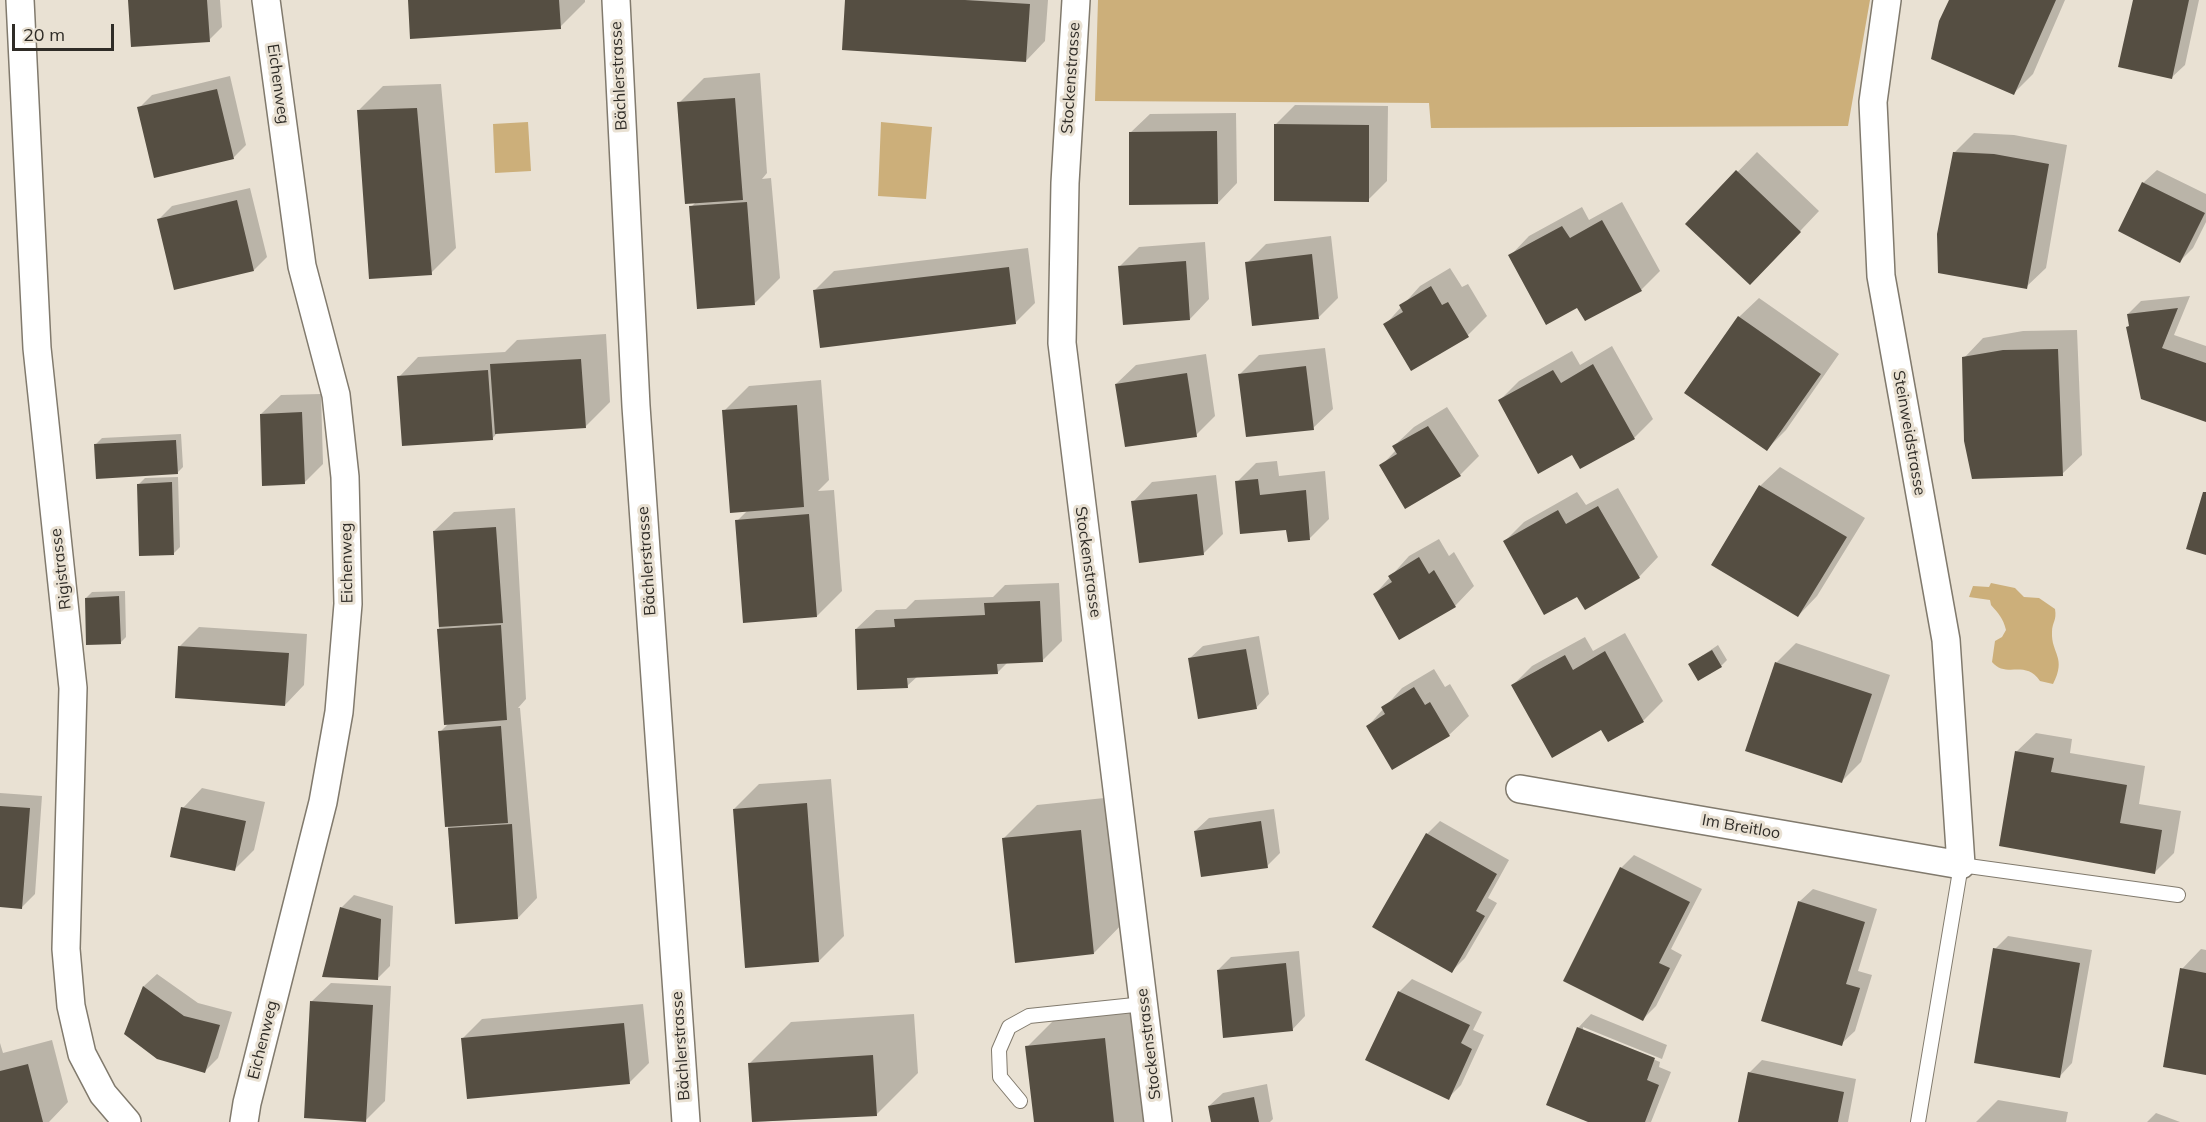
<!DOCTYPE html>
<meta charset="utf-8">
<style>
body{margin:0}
#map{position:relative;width:2206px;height:1122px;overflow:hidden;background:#e9e1d3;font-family:Mulish,sans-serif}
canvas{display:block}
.scale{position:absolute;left:12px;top:24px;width:102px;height:27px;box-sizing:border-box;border:3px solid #2f2c27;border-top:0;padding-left:8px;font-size:18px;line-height:21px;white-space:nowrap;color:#2f2c27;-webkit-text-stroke:4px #e9e1d3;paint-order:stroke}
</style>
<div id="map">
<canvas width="2206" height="1122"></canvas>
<div class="scale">20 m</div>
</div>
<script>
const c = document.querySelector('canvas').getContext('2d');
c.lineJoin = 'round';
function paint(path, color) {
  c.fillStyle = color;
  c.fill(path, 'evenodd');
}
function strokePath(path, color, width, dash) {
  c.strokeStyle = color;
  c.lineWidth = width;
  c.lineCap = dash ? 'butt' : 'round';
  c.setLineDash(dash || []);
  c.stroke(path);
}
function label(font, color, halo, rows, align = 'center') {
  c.font = font + ' Mulish,sans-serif';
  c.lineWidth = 6;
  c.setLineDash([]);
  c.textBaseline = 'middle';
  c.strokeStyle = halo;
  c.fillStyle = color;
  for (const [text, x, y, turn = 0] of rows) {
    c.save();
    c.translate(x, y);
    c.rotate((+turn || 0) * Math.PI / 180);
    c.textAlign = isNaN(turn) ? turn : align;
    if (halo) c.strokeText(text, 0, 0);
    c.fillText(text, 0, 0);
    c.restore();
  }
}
const green = new Path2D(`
 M1098 0H1870L1848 126 1431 128 1429 103 1095 101Z
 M528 122 531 171 495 173 493 124Z
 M881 122 932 127 926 199 878 196Z
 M1991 583 2015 588 2024 597 2039 598 2055 609C2057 621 2052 622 2052 632 2051 654 2067 657 2053 684L2040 681C2025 659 2006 679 1992 662L1995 641 2002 637 2006 630C2003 618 1999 614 1991 605L1990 600 1969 597 1973 586 1989 587Z`);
const shadow = new Path2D(`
 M130 0H220L222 27 209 40Z
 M409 0H585V2L560 27Z
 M846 0H1048L1045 41 1026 61Z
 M1951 0H2065L2033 74 2014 93Z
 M2134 0H2199L2185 65 2171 78Z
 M760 73 767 173 762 179 771 178 780 278 755 303 691 207 696 202 679 103 704 78Z
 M230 76 246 145 233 158 139 108 152 95Z
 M441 84 456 248 431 273 358 111 383 86Z
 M1295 105 1388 106 1387 181 1368 200 1276 124Z
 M1236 113 1237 183 1218 203 1130 133 1150 114Z
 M1974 133 2014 135 2067 145 2046 268 2026 287 1954 153Z
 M1757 152 1819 211 1769 264 1687 224Z
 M2157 170 2206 194V222L2193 248 2180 261 2120 231 2143 183Z
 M250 188 267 257 254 270 159 219 172 206Z
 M1622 202 1660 271 1641 290 1577 306 1510 256 1529 236 1582 207 1589 220Z
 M1331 236 1338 298 1319 317 1247 263 1266 244Z
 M1205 242 1209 299 1190 319 1119 267 1139 247Z
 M1028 248 1035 303 1015 323 815 290 834 271Z
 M1450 268 1462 287 1468 284 1487 316 1468 335 1385 325 1420 286Z
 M2190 296 2174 335 2206 346V420L2130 325 2128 314 2141 301Z
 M1759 298 1839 354 1786 430 1767 449 1686 393 1739 317Z
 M2077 330 2082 455 2062 474 1964 358 1983 338 2023 331Z
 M606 334 610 402 585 427 498 432 492 439 399 377 418 357 505 352 517 340Z
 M1612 346 1653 419 1634 438 1573 453 1500 400 1519 381 1572 351 1580 365Z
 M1325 348 1333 409 1313 428 1240 374 1259 355Z
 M1206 354 1215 416 1196 435 1116 384 1136 365Z
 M821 380 829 480 818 491 834 490 842 591 817 616 737 521 748 510 724 411 749 386Z
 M321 394 323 464 304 483 261 414 281 395Z
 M1447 407 1479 456 1460 475 1381 466 1396 450 1394 446 1414 427Z
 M181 434 183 467 177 473 96 444 102 438Z
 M1277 461 1279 476 1325 471 1329 519 1310 538 1288 528 1237 482 1256 463Z
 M1780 467 1865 518 1817 596 1798 616 1760 486Z
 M1216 475 1223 534 1203 554 1133 502 1152 482Z
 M178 477 180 547 174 553 139 484 145 478Z
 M1618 488 1658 557 1639 577 1578 595 1505 541 1524 522 1577 492 1586 505Z
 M515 508 526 699 518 708H520L537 898 518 918 456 922 440 732 449 723 439 629 434 531 454 512Z
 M1439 539 1449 556 1454 552 1474 586 1455 606 1375 594 1409 556Z
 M1059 583 1062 641 1042 661 1008 662 997 673 918 676 907 686 856 629 876 610 906 609 915 600 993 597 1005 585Z
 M125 591 126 637 120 643 86 598 92 592Z
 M199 627 307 634 304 685 285 705 180 646Z
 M1625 633 1663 701 1644 720 1609 740 1602 728 1513 685 1532 666 1585 637 1593 651Z
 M1259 636 1269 694 1256 708 1189 659 1203 646Z
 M1796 643 1890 675 1861 762 1841 782 1776 663Z
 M1718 645 1727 660 1721 666 1690 664Z
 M1434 669 1445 687 1450 684 1469 716 1449 735 1368 726 1402 688Z
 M2036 733 2072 739 2070 753 2145 766 2139 804 2181 811 2174 853 2155 872 2016 752Z
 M831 779 844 936 819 961 734 809 759 784Z
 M202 788 265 802 254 850 234 870 183 808Z
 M0 793 42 796 35 894 22 907 0 905Z
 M1114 797 1127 919 1094 953 1003 839 1037 805Z
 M1274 809 1280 853 1267 866 1195 831 1209 818Z
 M1440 821 1509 860 1488 898 1497 903 1465 958 1452 971 1374 926 1427 834Z
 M1634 855 1702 889 1671 949 1682 955 1656 1006 1643 1019 1621 868Z
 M1813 889 1877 909 1858 971 1872 975 1855 1031 1841 1044 1799 902Z
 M354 895 393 906 390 966 377 979 341 908Z
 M2008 936 2092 950 2072 1063 2059 1077 1995 949Z
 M2201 949 2206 950V1073L2182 969Z
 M1299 951 1305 1016 1292 1030 1218 970 1231 957Z
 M157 974 198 1003 232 1012 218 1058 204 1072 125 1034 144 986Z
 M1412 979 1482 1012 1473 1030 1484 1035 1461 1085 1448 1098 1399 992Z
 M331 983 391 986 385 1101 366 1120 311 1002Z
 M643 1004 649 1063 630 1082 463 1038 482 1019Z
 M1138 1005 1151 1122H1035L1027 1047 1061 1013Z
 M914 1014 918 1073 876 1115 753 1122 749 1064 791 1022Z
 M1591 1014 1667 1045 1662 1059 1583 1027V1031L1660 1062 1659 1067 1671 1072 1651 1122H1592L1578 1028Z
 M52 1040 68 1102 49 1122H0V1043L3 1053Z
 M1762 1060 1856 1079 1848 1122H1739L1749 1073Z
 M1267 1084 1273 1119 1270 1122H1213L1209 1106 1223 1093Z
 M1998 1100 2068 1112 2066 1122H1976Z
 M2156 1113 2180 1122H2147Z`);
const building = new Path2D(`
 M128 0H207L210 42 131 47Z
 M408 0H559L561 29 410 39Z
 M845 0H965L1030 4 1026 62 842 50Z
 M1949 0H2056L2014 95 1931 59 1939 21Z
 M2133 0H2189L2172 79 2118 67Z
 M217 89 234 159 154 178 137 107Z
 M735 98 743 200 685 204 677 102Z
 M417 108 432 275 369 279 357 110Z
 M1274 124 1369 125V202L1274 201Z
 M1217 131 1218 204 1129 205V132Z
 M1953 152 1994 154 2049 164 2027 289 1938 273 1937 234Z
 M1736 170 1801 232 1750 285 1685 224Z
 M2142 182 2205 213 2180 263 2118 231Z
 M237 200 254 271 174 290 157 219Z
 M747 202 755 305 697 309 689 206Z
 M1602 220 1642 291 1585 321 1577 308 1546 325 1508 255 1562 226 1570 238Z
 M1312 254 1319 319 1252 326 1245 262Z
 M1186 261 1190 320 1123 325 1118 266Z
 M1009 267 1016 324 820 348 813 290Z
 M1431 286 1442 305 1448 302 1469 337 1411 371 1383 324 1403 312 1399 305Z
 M2178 308 2162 348 2206 363V422L2141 399 2126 327 2129 326 2127 314Z
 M1738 316 1821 374 1767 451 1684 393Z
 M2058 349 2063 476 1972 479 1964 441 1962 357 2003 350Z
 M581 359 586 428 495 434 490 364Z
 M1593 364 1635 439 1580 469 1572 455 1538 474 1498 400 1553 370 1561 383Z
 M1306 366 1314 430 1246 437 1238 374Z
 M488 370 493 440 402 446 397 376Z
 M1187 373 1197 437 1125 447 1115 384Z
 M797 405 804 507 730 513 722 410Z
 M302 412 305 484 262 486 260 414Z
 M1428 426 1461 476 1405 509 1379 465 1397 454 1392 446Z
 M176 440 178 474 96 479 94 444Z
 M1258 479 1260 495 1306 490 1310 540 1288 542 1286 530 1240 534 1235 481Z
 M172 482 174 555 139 556 137 484Z
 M1759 485 1847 537 1798 617 1711 565Z
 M2203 492H2206V555L2186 549Z
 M1197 494 1204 555 1139 563 1131 501Z
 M1598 506 1640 578 1585 610 1577 597 1544 615 1503 541 1558 510 1566 524Z
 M809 514 817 617 743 623 735 520Z
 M496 527 503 623 439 627 433 531Z
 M1419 557 1429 574 1434 570 1456 607 1399 640 1373 594 1392 582 1388 576Z
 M119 596 121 644 86 645 85 598Z
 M1040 601 1043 662 997 664 998 674 907 678 908 688 857 690 855 629 895 627 894 619 985 615 984 603Z
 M501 625 507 720 444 725 437 629Z
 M178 646 289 653 285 706 175 698Z
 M1246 649 1257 709 1198 719 1188 658Z
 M1712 650 1722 667 1698 681 1688 664Z
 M1605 651 1644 722 1608 742 1601 730 1552 758 1511 685 1565 655 1573 670Z
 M1775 662 1872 694 1842 783 1745 751Z
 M1414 687 1425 705 1430 702 1450 736 1392 770 1366 726 1385 714 1381 707Z
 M501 726 508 823 445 827 438 731Z
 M2015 751 2054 758 2051 772 2127 785 2120 823 2162 830 2155 874 1999 846Z
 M807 803 819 962 745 968 733 809Z
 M0 806 30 808 22 909 0 907Z
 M181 807 246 821 235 871 170 857Z
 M1261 821 1268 868 1201 877 1194 831Z
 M512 824 518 919 455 924 448 828Z
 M1081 830 1094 954 1015 963 1002 838Z
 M1426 833 1497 874 1476 911 1485 916 1452 973 1372 927Z
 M1620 867 1690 902 1659 963 1670 968 1643 1021 1563 981Z
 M1798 901 1865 922 1846 984 1860 988 1842 1046 1761 1021Z
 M340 907 381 919 378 980 322 977Z
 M1993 948 2080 963 2060 1078 1974 1063Z
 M1286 963 1293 1031 1223 1038 1217 970Z
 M2180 968 2206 973V1075L2163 1067Z
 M143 986 184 1016 220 1025 205 1073 157 1059 124 1034Z
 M1398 991 1470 1025 1461 1043 1472 1049 1449 1100 1365 1060Z
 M310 1001 373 1005 366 1122 304 1118Z
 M624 1023 630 1084 467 1099 461 1038Z
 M1577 1027 1655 1058 1647 1080 1659 1085 1645 1122H1588L1546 1105Z
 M1105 1038 1114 1122H1034L1025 1046Z
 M873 1055 877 1116 752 1122 748 1063Z
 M28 1064 43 1122H0V1071Z
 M1748 1072 1844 1092 1838 1122H1738Z
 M1254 1097 1259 1122H1211L1208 1106Z`);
const service = new Path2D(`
 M1020 1101 1000 1077 999 1050 1009 1027 1029 1016 1144 1004
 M1918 1122 1961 865 2178 895`);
const minor = new Path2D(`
 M20 0 37 348 73 688 66 949 71 1006 82 1054 103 1094 127 1122
 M616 0 636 406 686 1122
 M1076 0 1065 183 1062 343 1158 1122
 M1520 789 1961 865 1946 640 1881 276 1873 102 1887 0
 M244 1122 247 1103 323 802 339 712 348 604 345 477 336 395 302 266 266 0`);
const streetNames = [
 ["Bächlerstrasse",619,76,-93],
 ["Stockenstrasse",1071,78,-86],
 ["Eichenweg",278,84,82],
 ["Steinweidstrasse",1909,433,80],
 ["Bächlerstrasse",647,561,-94],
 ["Stockenstrasse",1088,562,82],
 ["Eichenweg",347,563,-91],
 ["Rigistrasse",61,569,-97],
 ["Im Breitloo",1741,827,10],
 ["Eichenweg",263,1040,-76],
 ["Stockenstrasse",1149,1044,-97],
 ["Bächlerstrasse",681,1046,-94]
];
paint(green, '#ccaf7a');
paint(shadow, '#0003');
paint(building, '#554e42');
strokePath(service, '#817a6d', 16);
strokePath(minor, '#817a6d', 30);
strokePath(service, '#fff', 14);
strokePath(minor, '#fff', 27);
label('16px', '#2f2c27', '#e9e1d3', streetNames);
</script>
